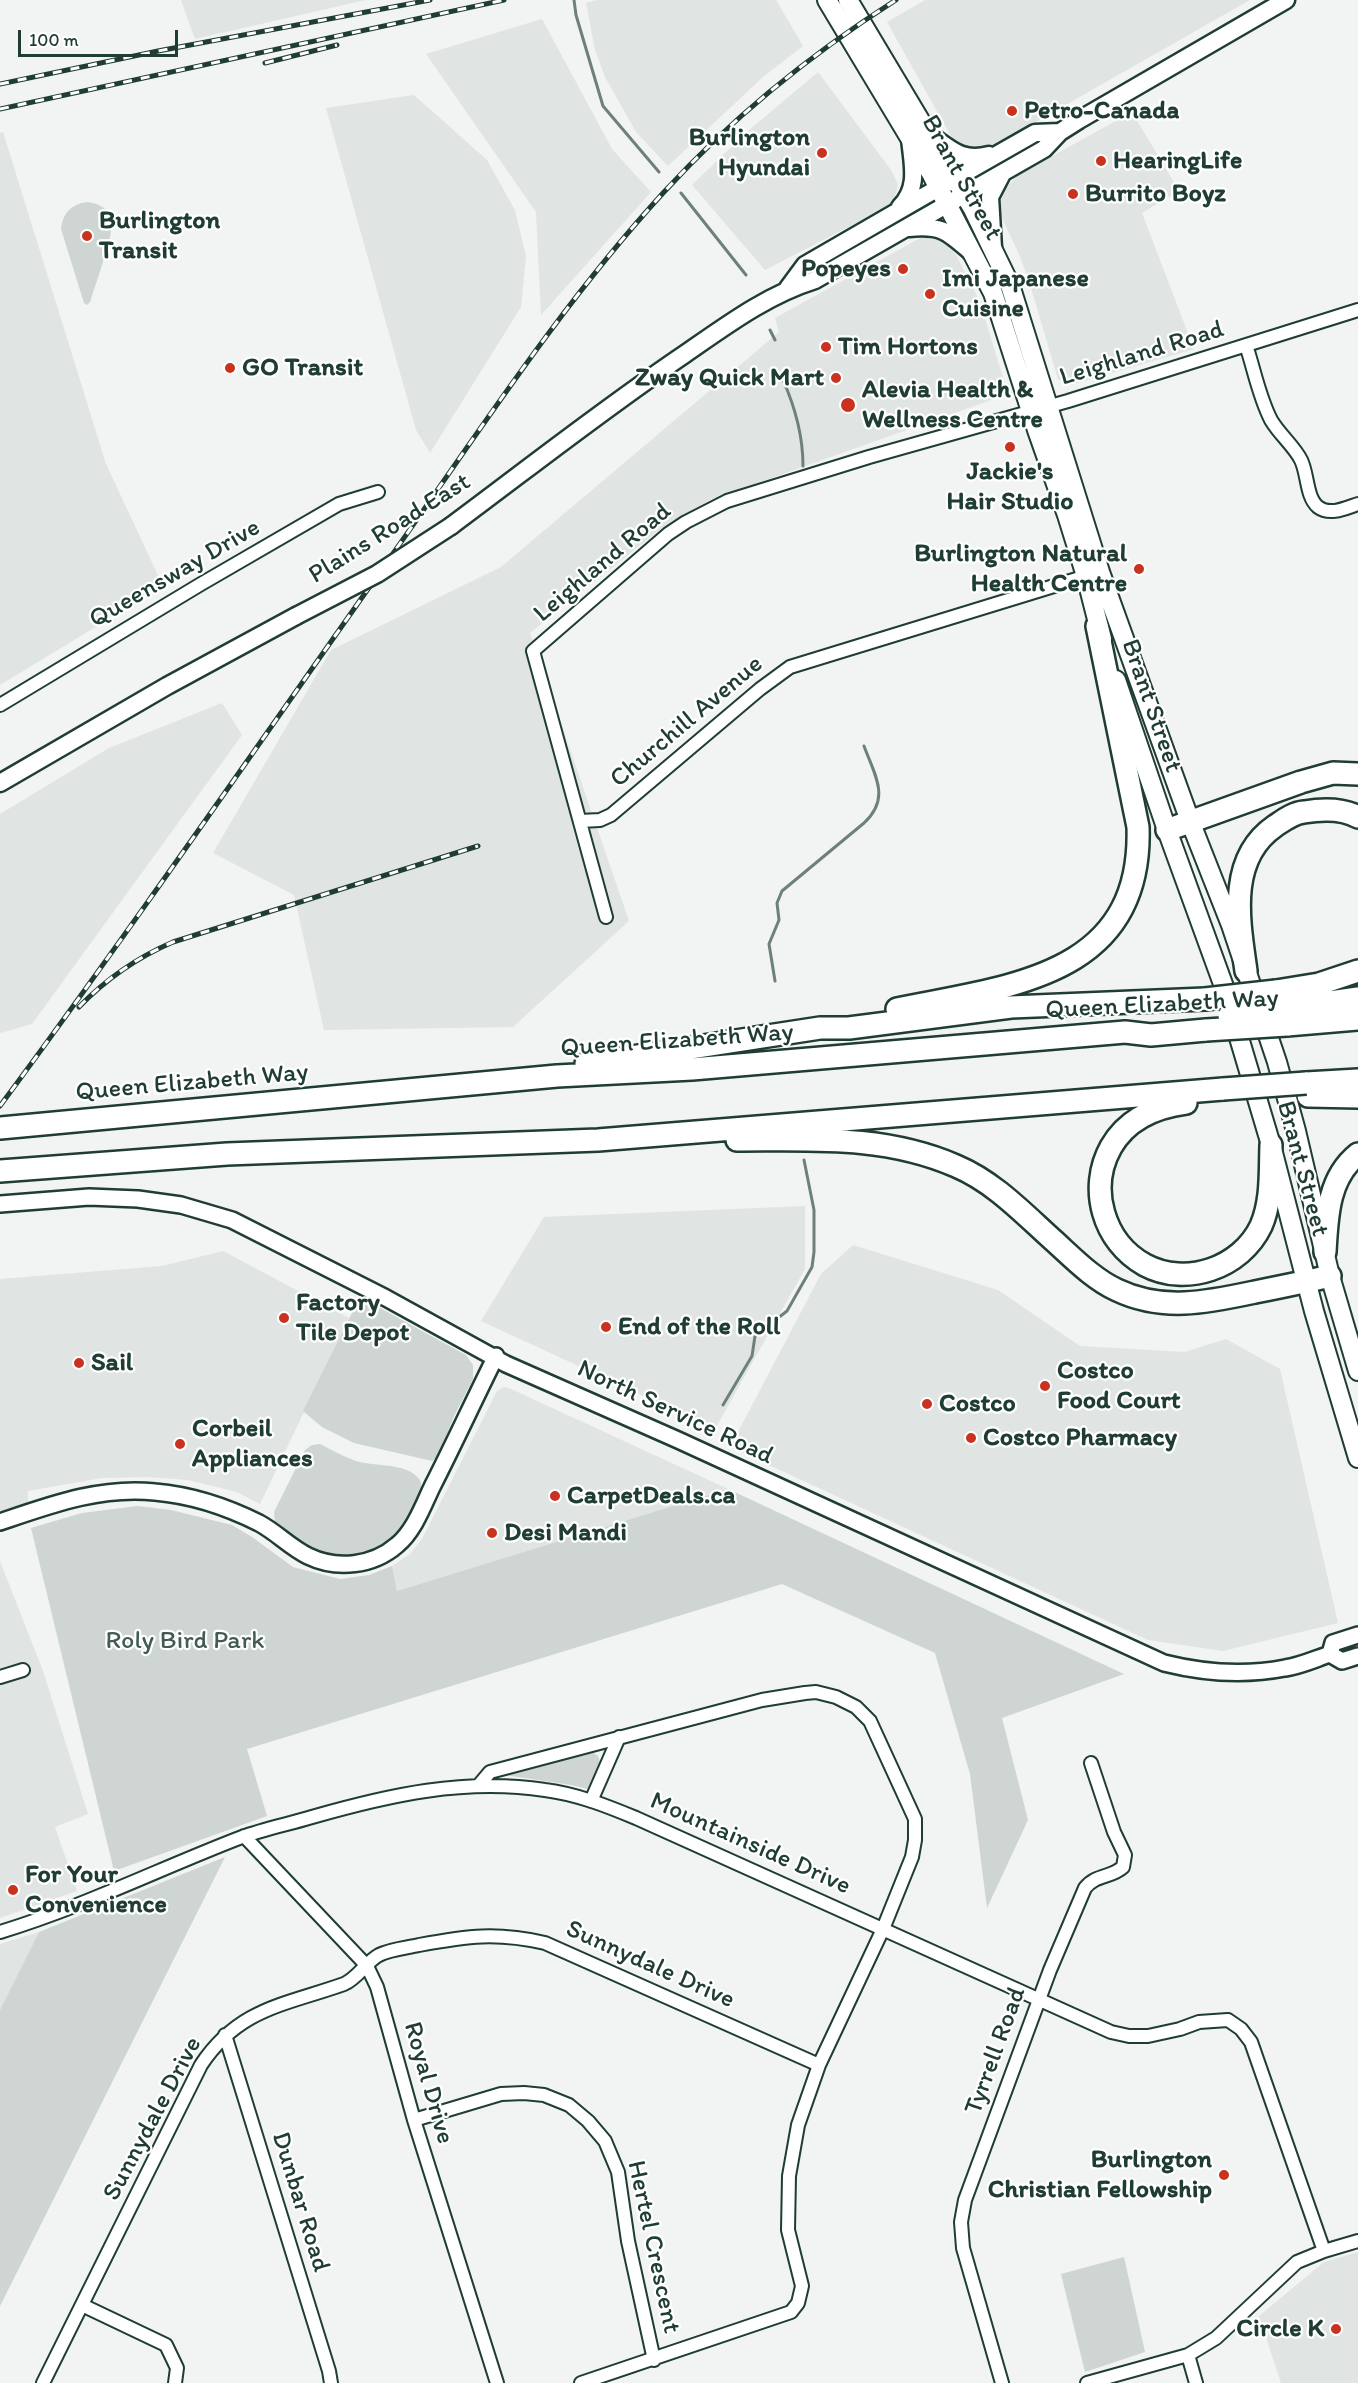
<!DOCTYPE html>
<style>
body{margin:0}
#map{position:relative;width:1358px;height:2383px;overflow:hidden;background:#f2f3f3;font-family:Itim,sans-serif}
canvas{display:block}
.scale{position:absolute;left:18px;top:30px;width:160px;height:27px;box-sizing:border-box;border:3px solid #1f3d34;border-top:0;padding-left:8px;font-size:18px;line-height:21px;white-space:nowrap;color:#1f3d34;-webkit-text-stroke:4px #fff;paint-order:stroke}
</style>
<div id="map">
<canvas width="1358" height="2383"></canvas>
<div class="scale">100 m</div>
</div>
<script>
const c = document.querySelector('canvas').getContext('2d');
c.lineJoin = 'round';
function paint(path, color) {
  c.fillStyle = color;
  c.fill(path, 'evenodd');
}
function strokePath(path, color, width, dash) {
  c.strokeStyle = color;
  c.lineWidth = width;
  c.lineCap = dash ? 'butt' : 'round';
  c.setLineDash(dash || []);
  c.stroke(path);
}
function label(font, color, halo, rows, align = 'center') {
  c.font = font + ' Itim,sans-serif';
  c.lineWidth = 4.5;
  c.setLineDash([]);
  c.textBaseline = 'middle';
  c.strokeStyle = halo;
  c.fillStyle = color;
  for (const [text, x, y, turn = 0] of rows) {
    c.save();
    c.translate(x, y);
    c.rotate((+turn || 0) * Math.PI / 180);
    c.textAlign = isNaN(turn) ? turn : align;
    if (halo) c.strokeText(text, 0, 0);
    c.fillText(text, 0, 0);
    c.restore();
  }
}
const built = new Path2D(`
 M181 0H366L195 39Z
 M597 0H776L803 46 763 77 668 166 636 132 605 77 595 50 586 3Z
 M925 0H1250L1004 140 992 146 973 149 959 144 952 138 887 22Z
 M542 19 612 149 651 192 541 315 536 212 426 54Z
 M818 72 891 170 898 184 896 193 889 206 765 270 692 185 748 131Z
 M414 95 487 160 515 210 526 256 521 307 430 453 416 430 326 108Z
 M1132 112 1179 191 1142 213 1194 349 1071 385 1058 379 1028 278 1018 252 1001 216 999 202 1005 189 1018 175Z
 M3 132 106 464 163 586 0 685V133Z
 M924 236 938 237 950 245 954 251 980 302 1008 394 710 500 663 527 530 633 629 921 513 1027 324 1030 294 895 213 853 331 650 501 567 779 332 775 318Z
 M222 703 242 735 32 1024 0 1033V814L109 748Z
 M805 1206V1269L715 1429 481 1321 544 1217Z
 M853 1245 998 1290 1080 1346 1185 1352 1226 1339 1280 1369 1338 1623 1223 1651 1148 1640 730 1447 821 1274Z
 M223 1251 349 1318 260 1504 237 1492 188 1480 147 1477 102 1478 28 1491V1505L0 1513V1279L162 1266Z
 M504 1387 509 1388 728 1489 397 1591 392 1566 410 1554 422 1539 497 1391Z
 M0 1561 43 1671 88 1814 55 1827 77 1891 0 1918Z
 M39 1932 0 2010V1944Z
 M1358 2252V2383H1281L1259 2316 1324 2262Z`);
const green = new Path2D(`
 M88 202C124 208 110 237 103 262 99 275 94 289 90 302L87 305 84 303 61 229C63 213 71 204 88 202Z
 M360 1297 466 1355 473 1365V1379L454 1416 439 1455 432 1461 354 1443 322 1427 303 1411Z
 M320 1444C332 1450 344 1457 356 1461 375 1467 407 1462 420 1480 424 1490 417 1500 412 1510 382 1570 319 1567 275 1523L274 1512 305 1450 312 1445Z
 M728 1489 1124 1674 1002 1718 1028 1820 987 1908 970 1774 935 1653 782 1584 247 1749 267 1816 114 1871 31 1528 82 1513 138 1506 171 1510 232 1525 252 1537 293 1567 340 1579 369 1575 392 1566 397 1591Z
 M592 1752 598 1756 600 1762 588 1789 571 1785 505 1775Z
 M225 1857 0 2306V2010L39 1932Z
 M1124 2257 1145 2352 1085 2372 1061 2274Z`);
const stream = new Path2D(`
 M574 0 576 15 603 106 659 172
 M681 193 746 275
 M770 330 775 340
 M783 380C795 407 803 436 803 466
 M775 981 769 944 779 920 777 903 782 891 864 823C891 798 875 776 864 746
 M723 1405 752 1356 755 1336 787 1311 812 1267 814 1252V1210L804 1160`);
const minor = new Path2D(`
 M1246 345C1254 369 1259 397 1271 420 1279 434 1294 446 1301 460 1308 474 1306 497 1318 507 1330 516 1346 508 1358 504
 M0 705 201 584 339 504 378 492
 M580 821 600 820 611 815 760 689 790 667 1093 574
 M606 917 533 651 668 534 686 522 727 501 869 457 1068 401 1358 310
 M0 1677 23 1670
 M479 1785 490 1772 762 1700 805 1693 816 1692 836 1697 856 1707 870 1721 915 1819V1840L912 1857 883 1929 819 2065 798 2125 789 2176 788 2230 802 2286 798 2303 791 2312 581 2383
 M591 1801 619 1737
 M244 1836 367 1966 377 1987 414 2120 497 2383
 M0 1932C83 1907 161 1868 242 1837 264 1829 289 1824 312 1817 389 1795 464 1778 545 1790 577 1794 607 1806 636 1818L1111 2032 1129 2036H1148L1180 2029 1199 2022 1228 2020 1241 2029 1251 2042 1324 2251
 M225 2035 329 2371 331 2383
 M414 2120 501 2094 524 2093 544 2095 569 2105 588 2121 605 2141 618 2172 628 2241 654 2360
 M82 2305 166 2345 177 2368 175 2383
 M1188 2355 1196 2383
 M43 2383 201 2065C239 2008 285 2005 344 1984 358 1978 366 1962 379 1955 391 1949 406 1948 419 1945 468 1936 496 1932 545 1943L819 2065
 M1002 2383 963 2248 961 2222 965 2200 1050 1970 1085 1888C1096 1874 1111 1878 1123 1867L1125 1855 1114 1832 1091 1763
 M1087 2383 1188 2355 1216 2338 1297 2262 1324 2251 1358 2241`);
const tertiary = new Path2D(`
 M0 1204 89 1197 138 1199 181 1205 232 1220 386 1298 506 1364 678 1440 1164 1663C1204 1673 1244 1676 1285 1668 1300 1666 1315 1659 1330 1654L1342 1661 1358 1656
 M0 1522C50 1505 101 1486 155 1492 190 1495 227 1507 259 1523 276 1532 290 1547 308 1556 337 1570 373 1566 397 1545 414 1531 423 1506 432 1487 454 1444 474 1400 496 1356
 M1330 1654 1333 1643 1358 1635`);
const secondary = new Path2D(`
 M929 134C951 149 961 162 989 155
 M900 207C920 187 912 163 910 138
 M909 228C942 225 947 231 971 252
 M993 248 990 197 1002 174
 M788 288 805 265 919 199 1035 133 1060 132
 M451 526C529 468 605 408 685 354 727 325 767 295 815 280L1044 149 1060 132 1079 120 1286 0
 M0 783 167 686 296 616`);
const primary = new Path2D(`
 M827 0 931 173 993 293 1037 430 1067 515 1086 576 1102 639
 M848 0 973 209 1010 285 1100 572 1190 821 1231 925 1277 1062 1296 1131 1330 1276 1358 1371
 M1116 680 1167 830 1223 984 1271 1145 1314 1311 1358 1458`);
const motorway = new Path2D(`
 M1167 830 1301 782 1333 773 1358 774
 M1246 971C1239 921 1227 859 1275 826 1284 820 1293 813 1304 812 1322 809 1342 808 1358 817
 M1276 991 1319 984 1358 971
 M897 1009C1009 986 1143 977 1138 827L1097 626
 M1282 1009 1358 998
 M1287 1025 1358 1019
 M586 1064 820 1028H849L1011 1007 1205 999
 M1306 1083 1358 1080
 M1308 1096 1358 1097
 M1186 1103C1155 1107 1127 1119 1111 1147 1088 1188 1103 1242 1145 1265 1186 1287 1241 1268 1261 1226 1272 1201 1270 1172 1271 1145
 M0 1128 557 1076 692 1069 1125 1032 1151 1035 1206 1030
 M737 1140C812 1140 885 1135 956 1166 994 1182 1023 1213 1053 1240 1073 1258 1093 1279 1117 1290 1163 1312 1208 1302 1255 1292 1280 1287 1305 1282 1330 1276
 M0 1171 227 1154 598 1140 1223 1089
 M1325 1252C1327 1216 1328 1178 1358 1154`);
const rail = new Path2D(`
 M265 63 337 45
 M0 84 158 51 430 0
 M0 109 504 0
 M79 1007C106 979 136 958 173 942L478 846
 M0 1106C134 925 262 739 392 555 478 433 563 302 664 192 732 118 811 54 896 0`);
const secondaryBridge = new Path2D(`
 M296 616 377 574 451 526`);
const motorwayBridge = new Path2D(`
 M1205 999 1276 991
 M1229 1016 1282 1009
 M1206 1030 1287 1025
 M1223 1089 1306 1083`);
const markers = [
 [1012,111,6,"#c8321e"],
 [822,153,6,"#c8321e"],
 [1101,161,6,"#c8321e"],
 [1073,194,6,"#c8321e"],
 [87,236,6,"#c8321e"],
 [903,269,6,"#c8321e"],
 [930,294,6,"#c8321e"],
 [826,347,6,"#c8321e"],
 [230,368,6,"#c8321e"],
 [836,378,6,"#c8321e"],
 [848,405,8,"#c8321e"],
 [1010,447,6,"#c8321e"],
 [1139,569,6,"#c8321e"],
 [284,1318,6,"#c8321e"],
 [606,1327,6,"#c8321e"],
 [79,1363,6,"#c8321e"],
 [1045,1386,6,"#c8321e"],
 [927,1404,6,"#c8321e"],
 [971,1438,6,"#c8321e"],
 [180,1444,6,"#c8321e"],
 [555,1496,6,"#c8321e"],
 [492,1533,6,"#c8321e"],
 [13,1890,6,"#c8321e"],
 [1224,2175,6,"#c8321e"],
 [1336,2329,6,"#c8321e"]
];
const poiNames = [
 ["Petro-Canada",1024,111],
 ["Burlington",810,138,"right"],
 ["Hyundai",810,168,"right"],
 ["HearingLife",1113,161],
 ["Burrito Boyz",1085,194],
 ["Burlington",99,221],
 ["Transit",99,251],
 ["Popeyes",891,269,"right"],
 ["Imi Japanese",942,279],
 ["Cuisine",942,309],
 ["Tim Hortons",838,347],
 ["GO Transit",242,368],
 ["Zway Quick Mart",824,378,"right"],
 ["Alevia Health &",862,390],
 ["Wellness Centre",862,420],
 ["Jackie's",1010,472,"center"],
 ["Hair Studio",1010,502,"center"],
 ["Burlington Natural",1127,554,"right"],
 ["Health Centre",1127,584,"right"],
 ["Factory",296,1303],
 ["Tile Depot",296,1333],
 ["End of the Roll",618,1327],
 ["Sail",91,1363],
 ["Costco",1057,1371],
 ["Food Court",1057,1401],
 ["Costco",939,1404],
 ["Corbeil",192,1429],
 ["Appliances",192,1459],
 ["Costco Pharmacy",983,1438],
 ["CarpetDeals.ca",567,1496],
 ["Desi Mandi",504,1533],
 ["For Your",25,1875],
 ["Convenience",25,1905],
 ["Burlington",1212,2160,"right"],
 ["Christian Fellowship",1212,2190,"right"],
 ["Circle K",1324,2329,"right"]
];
const streetNames = [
 ["Brant Street",961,178,61],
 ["Leighland Road",1142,354,-17],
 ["Plains Road East",390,529,-32],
 ["Leighland Road",603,563,-40],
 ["Queensway Drive",175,574,-30],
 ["Brant Street",1151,706,71],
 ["Churchill Avenue",687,722,-40],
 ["Queen Elizabeth Way",1162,1005,-3],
 ["Queen Elizabeth Way",677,1041,-4],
 ["Queen Elizabeth Way",192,1083,-5],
 ["Brant Street",1302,1169,75],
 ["North Service Road",675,1413,25],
 ["Mountainside Drive",750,1844,24],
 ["Sunnydale Drive",650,1965,24],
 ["Tyrrell Road",996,2051,-70],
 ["Royal Drive",428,2083,74],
 ["Sunnydale Drive",153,2119,-62],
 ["Dunbar Road",300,2202,73],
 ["Hertel Crescent",653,2247,78]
];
const parkNames = [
 ["Roly Bird Park",185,1641]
];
paint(built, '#e0e4e3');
paint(green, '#ced5d3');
strokePath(stream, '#6d807b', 3);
strokePath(minor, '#1f3d34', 16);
strokePath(tertiary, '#1f3d34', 20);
strokePath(secondary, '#1f3d34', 21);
strokePath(primary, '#1f3d34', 22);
strokePath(motorway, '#1f3d34', 26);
strokePath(minor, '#fff', 12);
strokePath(tertiary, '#fff', 15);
strokePath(secondary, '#fff', 16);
strokePath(primary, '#fff', 18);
strokePath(motorway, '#fff', 21);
strokePath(rail, '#1f3d34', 5);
strokePath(rail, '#fff', 3, [9]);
strokePath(secondaryBridge, '#1f3d34', 21, []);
strokePath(motorwayBridge, '#1f3d34', 26, []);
strokePath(secondaryBridge, '#fff', 16);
strokePath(motorwayBridge, '#fff', 21);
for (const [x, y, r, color] of markers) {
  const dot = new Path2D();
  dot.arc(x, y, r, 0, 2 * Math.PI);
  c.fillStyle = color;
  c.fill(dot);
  strokePath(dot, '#fff', 2);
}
label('bold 26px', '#1f3d34', '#fff', poiNames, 'left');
label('26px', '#1f3d34', '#fff', streetNames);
label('26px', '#425b54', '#fff', parkNames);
</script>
